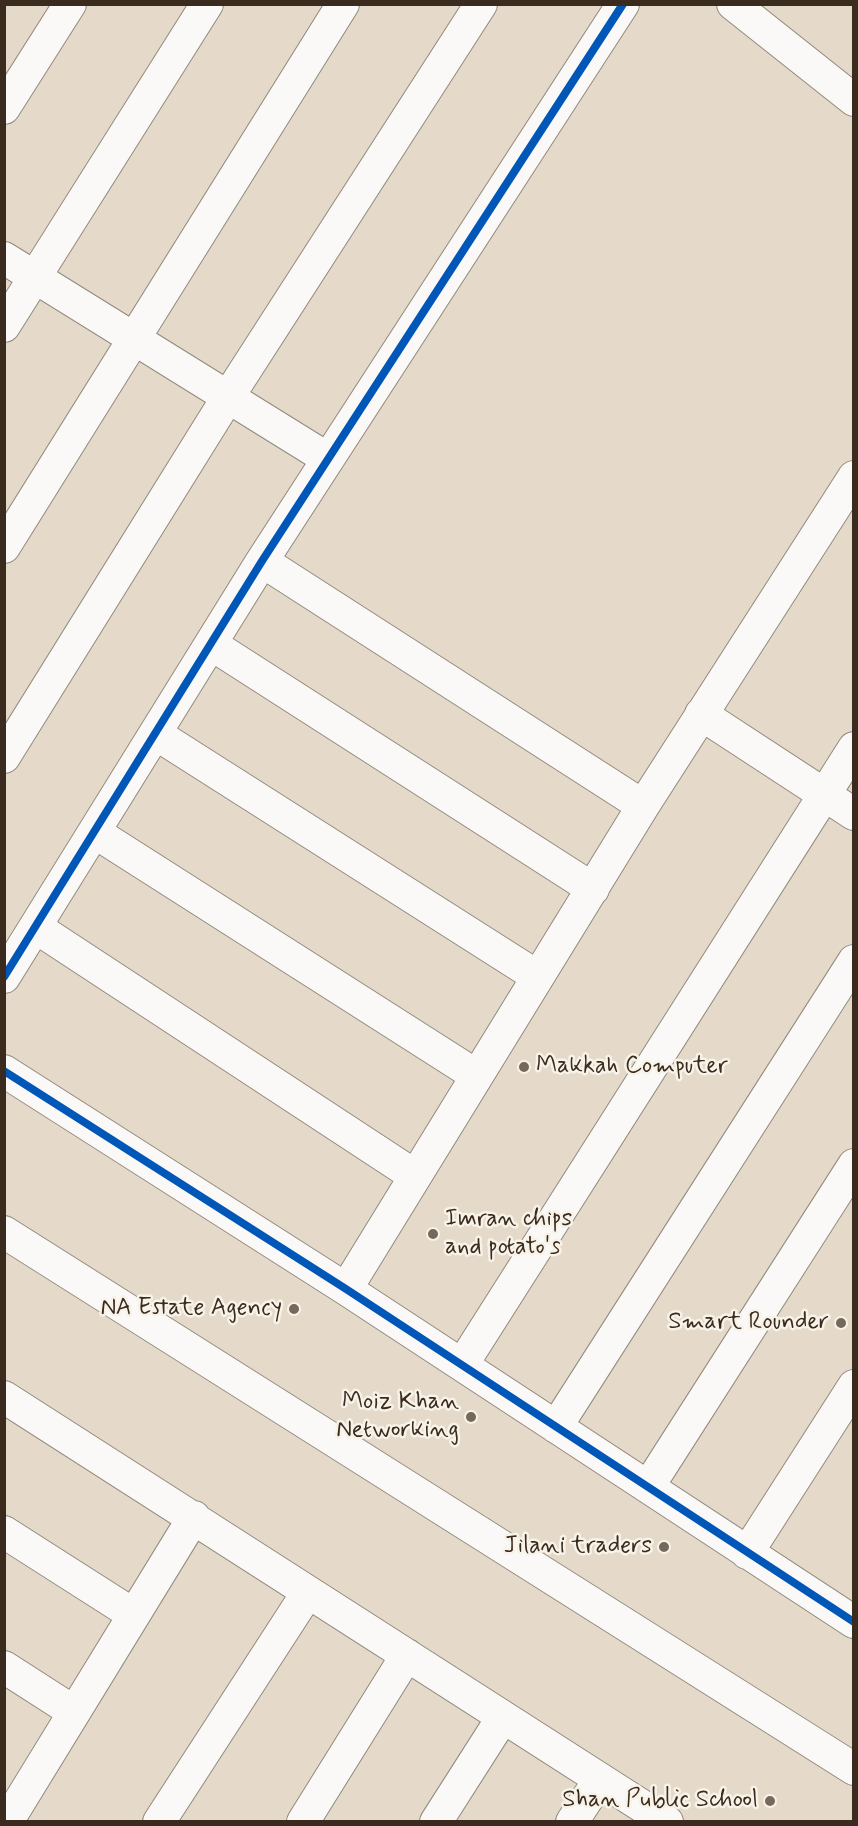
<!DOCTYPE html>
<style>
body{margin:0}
#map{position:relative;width:858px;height:1826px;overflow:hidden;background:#e5dac9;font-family:Mynerve,sans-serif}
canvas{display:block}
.frame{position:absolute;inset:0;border:6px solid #3b2a1e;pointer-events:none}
</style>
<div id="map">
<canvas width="858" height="1826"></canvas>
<div class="frame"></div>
</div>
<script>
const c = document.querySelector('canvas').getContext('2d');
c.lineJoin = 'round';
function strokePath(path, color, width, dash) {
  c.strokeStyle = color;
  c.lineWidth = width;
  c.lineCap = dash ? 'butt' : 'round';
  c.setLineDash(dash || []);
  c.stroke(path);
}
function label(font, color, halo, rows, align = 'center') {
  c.font = font + ' Mynerve,sans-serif';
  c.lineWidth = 5;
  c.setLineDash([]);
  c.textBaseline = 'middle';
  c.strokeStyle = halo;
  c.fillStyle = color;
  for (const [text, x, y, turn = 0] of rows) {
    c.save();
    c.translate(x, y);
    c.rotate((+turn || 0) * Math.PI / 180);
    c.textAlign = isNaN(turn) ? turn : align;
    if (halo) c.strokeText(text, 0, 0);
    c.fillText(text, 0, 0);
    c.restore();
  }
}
const minor = new Path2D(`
 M733 4 854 100
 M4 108 70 4
 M4 258 328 459
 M4 326 207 4
 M4 547 343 4
 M262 561 643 806
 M211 644 593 889
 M701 714 854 814
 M156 734 538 977
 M4 757 228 397 481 4
 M96 833 477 1076
 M37 928 415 1176
 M4 977 262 561 623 4
 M4 1071 346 1289 854 1622
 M4 1232 854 1769
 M346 1289 643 806 854 477
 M462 1365 854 748
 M4 1397 667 1822
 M556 1427 854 961
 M648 1487 854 1165
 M4 1532 134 1615
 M747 1553 854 1386
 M4 1667 74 1712
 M7 1822 194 1517
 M159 1822 308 1592
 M303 1822 407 1655
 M436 1822 503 1717
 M572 1822 600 1779`);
const cycleway = new Path2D(`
 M4 977 262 561 623 4
 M4 1071 346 1289 854 1622`);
const markers = [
 [524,1067,6,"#76685a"],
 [433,1234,6,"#76685a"],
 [294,1309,6,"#76685a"],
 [841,1323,6,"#76685a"],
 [471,1417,6,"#76685a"],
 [664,1547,6,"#76685a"],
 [770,1801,6,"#76685a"]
];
const poiNames = [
 ["Makkah Computer",536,1067,"left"],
 ["Imran chips",445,1220,"left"],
 ["and potato's",445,1248,"left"],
 ["NA Estate Agency",282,1309],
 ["Smart Rounder",829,1323],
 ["Moiz Khan",459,1403],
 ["Networking",459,1431],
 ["Jilani traders",652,1547],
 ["Shan Public School",758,1801]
];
strokePath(minor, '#91897e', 34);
strokePath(minor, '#fbf9f7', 32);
strokePath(cycleway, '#0057b8', 8);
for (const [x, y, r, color] of markers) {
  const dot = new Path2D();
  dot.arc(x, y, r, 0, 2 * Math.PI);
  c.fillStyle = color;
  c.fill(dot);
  strokePath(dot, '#f7f3e8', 2);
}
label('24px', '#3b2a1e', '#f7f3e8', poiNames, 'right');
</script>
